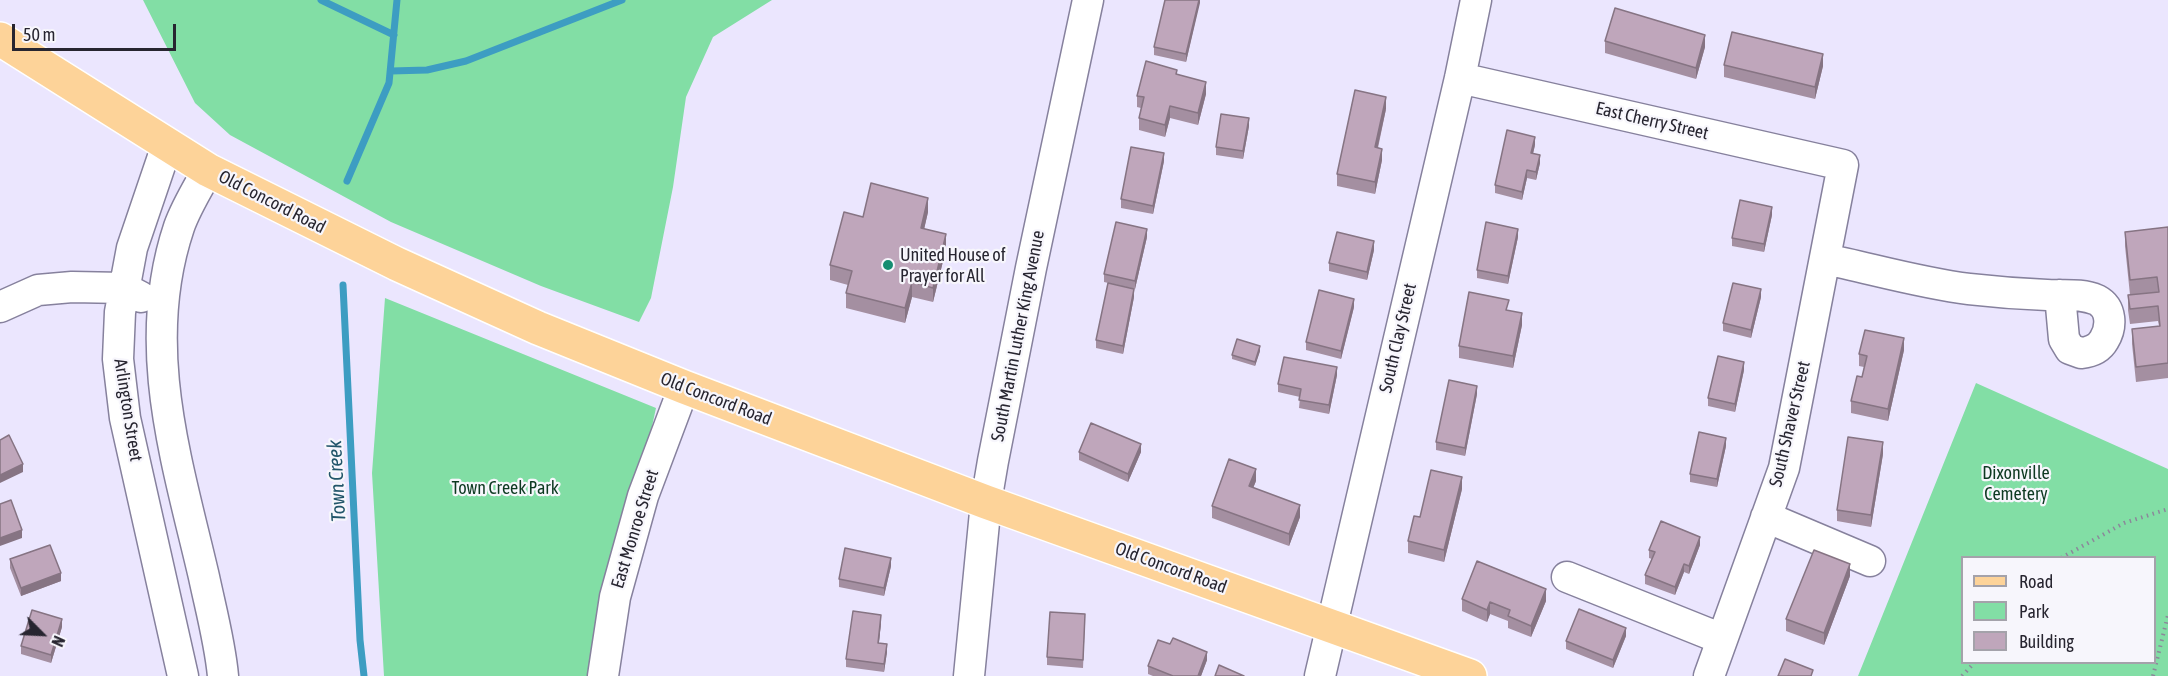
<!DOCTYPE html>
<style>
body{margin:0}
#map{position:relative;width:2168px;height:676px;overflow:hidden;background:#ebe6fe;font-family:"Asap Condensed",sans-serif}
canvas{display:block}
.legend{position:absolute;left:1961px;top:556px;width:195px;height:108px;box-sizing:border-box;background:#f7f6fc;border:2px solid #a4a2aa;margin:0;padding:8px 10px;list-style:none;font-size:18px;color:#272530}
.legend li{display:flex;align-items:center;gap:12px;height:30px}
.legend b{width:30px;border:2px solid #a4a2aa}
.north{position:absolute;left:12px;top:604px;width:60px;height:60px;-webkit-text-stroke:4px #f7f6fc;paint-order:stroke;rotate:114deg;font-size:16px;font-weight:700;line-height:24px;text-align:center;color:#272530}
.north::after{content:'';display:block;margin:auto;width:21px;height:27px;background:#272530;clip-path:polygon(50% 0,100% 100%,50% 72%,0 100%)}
.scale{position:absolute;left:12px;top:24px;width:164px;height:27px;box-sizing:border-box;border:3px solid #272530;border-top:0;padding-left:8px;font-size:18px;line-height:21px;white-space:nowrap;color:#272530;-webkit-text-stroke:4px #f7f6fc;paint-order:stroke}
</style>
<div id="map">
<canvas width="2168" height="676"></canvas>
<ul class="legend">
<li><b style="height:8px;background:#fdd399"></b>Road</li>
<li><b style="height:16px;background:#82dea5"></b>Park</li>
<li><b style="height:16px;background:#bfa6bb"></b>Building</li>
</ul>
<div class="north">N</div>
<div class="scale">50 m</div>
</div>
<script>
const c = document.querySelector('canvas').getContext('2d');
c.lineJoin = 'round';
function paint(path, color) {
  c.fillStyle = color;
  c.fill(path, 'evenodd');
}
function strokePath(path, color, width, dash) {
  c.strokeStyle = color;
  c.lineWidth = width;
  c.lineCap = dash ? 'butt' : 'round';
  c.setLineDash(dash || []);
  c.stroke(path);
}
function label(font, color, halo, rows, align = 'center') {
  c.font = font + ' "Asap Condensed",sans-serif';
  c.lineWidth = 4.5;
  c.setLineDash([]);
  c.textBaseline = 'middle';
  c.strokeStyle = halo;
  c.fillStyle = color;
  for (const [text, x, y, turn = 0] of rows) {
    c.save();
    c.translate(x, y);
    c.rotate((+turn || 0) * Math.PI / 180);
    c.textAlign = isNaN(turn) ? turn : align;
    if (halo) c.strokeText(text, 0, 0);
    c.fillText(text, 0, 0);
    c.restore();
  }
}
const green = new Path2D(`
 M143 0H772L713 37 686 97 673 187 651 298 639 322 541 286 391 222 230 135 195 103Z
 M385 298 656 408 615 597 606 676H384L372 473Z
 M1976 383 2168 469V676H1858ZM1962 558H2154V662H1962Z`);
const stream = new Path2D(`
 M321 0 394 35
 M391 71 427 70 466 61 622 0
 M347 181 389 83 397 0
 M343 285 360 640 364 676`);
const path = new Path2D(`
 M2061 558 2124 523 2168 509
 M1962 676 1975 662
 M2153 676 2168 615`);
const minor = new Path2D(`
 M1460 78 1843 165 1784 468 1709 676
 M167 145 132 248 120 312 118 359 125 418 183 676
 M208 170C198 188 186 207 179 227 139 346 177 461 204 577 211 610 220 643 223 676
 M1825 259C1873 269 1920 283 1969 289 1995 292 2021 294 2047 295 2064 296 2081 293 2097 300 2112 308 2112 327 2104 340 2099 349 2091 352 2081 353L2070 349 2064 339 2060 295
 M0 307 38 290 72 287 124 288 141 297
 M1766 517 1870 561
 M1567 577 1722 639
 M603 676 615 597 643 496 684 387
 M969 676 986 502 993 461 1031 268 1088 0
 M1320 676 1460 78 1476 0`);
const major = new Path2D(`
 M0 39 208 170 397 264 538 328 684 387 986 502 1470 676`);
const wall = new Path2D(`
 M1200 0 1186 62 1154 55V47Z
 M1605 41 1705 47 1696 79 1605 53Z
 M1724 65 1823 66 1815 99 1724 77Z
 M1177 75 1206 94 1198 125 1170 118 1165 137 1139 130V118L1141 108 1137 107V96Z
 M1386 109 1378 148 1382 160 1375 194 1337 186V174Z
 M1249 126 1243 159 1216 155V147Z
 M1535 145 1533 154 1540 163 1536 180 1527 178 1522 200 1495 193V185Z
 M1164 161 1153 214 1121 208V199Z
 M928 212 924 229 946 249 933 302 912 297 905 323 846 308V293L848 285 830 280V265L863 217Z
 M1772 215 1764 252 1732 246V238Z
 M2168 227V378L2136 382 2132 344V329L2159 326 2158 321 2130 324 2128 310V295H2130L2125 246V232Z
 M1147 237 1135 289 1104 282V274Z
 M1518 237 1508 284 1477 278V270Z
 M1374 250 1367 280 1329 271V263Z
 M1134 297 1123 354 1096 348V340Z
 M1761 297 1751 338 1723 331V323Z
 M1354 307 1341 359 1306 350V342Z
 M1509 311 1522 325 1513 368 1459 358V346Z
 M1904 350 1888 421 1851 413V401L1862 377 1864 367 1859 366V354Z
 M1260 351 1255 366 1232 359V355Z
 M1744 370 1735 412 1708 406V398Z
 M1337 375 1329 414 1299 408 1300 397 1278 392V384Z
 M1477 394 1465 456 1436 450V442Z
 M1726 446 1717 487 1690 482V474Z
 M1079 452H1141L1128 482 1079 460Z
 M1883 454 1871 527 1837 521V510Z
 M1256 481 1253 488 1300 517 1289 546 1212 518V506Z
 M1462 489 1444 562 1408 553V541L1420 517Z
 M1700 545 1689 574 1684 572 1675 595 1645 584V575L1652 559 1649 558V550Z
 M10 559 61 581 21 596 10 568Z
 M891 566 884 596 839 587V579Z
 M1850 576 1824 645 1786 631V619Z
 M1462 599 1546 601 1531 637 1508 628V621L1490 614 1487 622 1462 611Z
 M1085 622 1083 668 1047 665V657Z
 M881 623 879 643 887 652 884 672 846 667V659Z
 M62 627 51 663 21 654V646Z
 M1626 636 1613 668 1566 649V641Z
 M1170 644 1207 660 1201 676H1153L1148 674V666Z`);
const shadedWall = new Path2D(`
 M1199 0H1200V3L1186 62V54Z
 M1705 35V47L1696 79V68Z
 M1823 54V66L1815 99V87Z
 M1206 82V94L1198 125V113Z
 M1386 97V109L1375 159V147Z
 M1170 106V118L1165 137V125Z
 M1249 118V126L1243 159V151Z
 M1535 137V145L1531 161V153Z
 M1382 149V160L1375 194V182Z
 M1164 153V161L1153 214V206Z
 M1540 155V163L1536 180V172Z
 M1527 170V178L1522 200V192Z
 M928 198V212L921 243V228Z
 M1772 207V215L1764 252V244Z
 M1147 229V237L1135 289V281Z
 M1518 229V237L1508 284V276Z
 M946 234V249L933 302V288Z
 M1374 241V250L1367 280V272Z
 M912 282V297L905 323V308Z
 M1134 289V297L1123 354V346Z
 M1761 289V297L1751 338V330Z
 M1354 299V307L1341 359V351Z
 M1522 313V325L1513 368V356Z
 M1904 338V350L1888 421V409Z
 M1260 346V351L1255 366V362Z
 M1744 362V370L1735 412V404Z
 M1337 367V375L1329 414V405Z
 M1477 386V394L1465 456V448Z
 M1726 438V446L1717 487V479Z
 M1883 442V454L1871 527V515Z
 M1141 444V452L1128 482V474Z
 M23 464V472L0 483V475Z
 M1256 469V481L1249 498V486Z
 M1462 477V489L1444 562V550Z
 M1300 505V517L1289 546V534Z
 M22 530V538L0 546V538Z
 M1700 537V545L1689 574V566Z
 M891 558V566L884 596V588Z
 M1684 564V572L1675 595V587Z
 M1850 564V576L1824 645V633Z
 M61 573V581L21 596V588Z
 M1546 589V601L1531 637V626Z
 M1490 602V614L1487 622V610Z
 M881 615V623L878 651V643Z
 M62 619V627L51 663V655Z
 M1626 628V636L1613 668V660Z
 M887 644V652L884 672V664Z
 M1207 652V660L1201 676H1198Z`);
const building = new Path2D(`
 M1165 0H1199L1186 54 1154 47Z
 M1615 8 1705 35 1696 68 1605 41Z
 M1732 32 1823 54 1815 87 1724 65Z
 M1146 61 1177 70 1176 74 1206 82 1198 113 1170 106 1165 125 1139 118 1144 97 1137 96Z
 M1355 90 1386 97 1375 147 1382 149 1375 182 1337 174Z
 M1221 114 1249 118 1243 151 1216 147Z
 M1507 130 1535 137 1531 153 1540 155 1536 172 1527 170 1522 192 1495 185Z
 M1131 147 1164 153 1153 206 1121 199Z
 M871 183 928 198 921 228 946 234 933 288 912 282 905 308 846 293 852 271 830 265 844 212 863 217Z
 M1740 200 1772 207 1764 244 1732 238Z
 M1116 222 1147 229 1135 281 1104 274Z
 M1486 222 1518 229 1508 276 1477 270Z
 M2168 227V363L2136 367 2132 329 2160 326 2158 306 2130 309 2128 295 2159 292 2157 277 2130 280 2125 232Z
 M1337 232 1374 241 1367 272 1329 263Z
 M1108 283 1134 289 1123 346 1096 340Z
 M1733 283 1761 289 1751 330 1723 323Z
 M1319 290 1354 299 1341 351 1306 342Z
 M1469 292 1509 300 1506 310 1522 313 1513 356 1459 346Z
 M1865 330 1904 338 1888 409 1851 401 1857 376 1862 377 1867 356 1859 354Z
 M1237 339 1260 346 1255 362 1232 355Z
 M1718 356 1744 362 1735 404 1708 398Z
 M1284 357 1337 367 1329 405 1299 400 1301 389 1278 384Z
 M1449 380 1477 386 1465 448 1436 442Z
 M1091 423 1141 444 1128 474 1079 452Z
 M1699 432 1726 438 1717 479 1690 474Z
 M9 435 23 464 0 475V440Z
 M1848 437 1883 442 1871 515 1837 510Z
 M1229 459 1256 469 1249 486 1300 505 1289 534 1212 506Z
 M1431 470 1462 477 1444 550 1408 541 1414 516 1420 517Z
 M11 500 22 530 0 538V504Z
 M1661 521 1700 537 1689 566 1684 564 1675 587 1645 575 1655 552 1649 550Z
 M50 545 61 573 21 588 10 559Z
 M845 548 891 558 884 588 839 579Z
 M1814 550 1850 564 1824 633 1786 619Z
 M1477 561 1546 589 1531 626 1508 616 1510 610 1490 602 1487 610 1462 599Z
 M1579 609 1626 628 1613 660 1566 641Z
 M32 610 62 619 51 655 21 646Z
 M853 611 881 615 878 643 887 644 884 664 846 659Z
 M1050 612 1085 614 1083 660 1047 657Z
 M1173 638 1207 652 1198 676H1173L1148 666 1158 640 1170 644Z
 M1785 659 1813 670 1811 676H1778Z
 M1219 665 1244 676H1215Z`);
const markers = [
 [888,265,6,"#158d71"]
];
const streetNames = [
 ["East Cherry Street",1652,121,13],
 ["Old Concord Road",272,202,27],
 ["South Martin Luther King Avenue",1018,336,-79],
 ["South Clay Street",1398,338,-77],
 ["Old Concord Road",716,399,21],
 ["Arlington Street",128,410,81],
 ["South Shaver Street",1790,424,-77],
 ["East Monroe Street",635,529,-73],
 ["Old Concord Road",1171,568,20]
];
const poiNames = [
 ["United House of",900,255],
 ["Prayer for All",900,276]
];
const parkNames = [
 ["Dixonville",2016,473],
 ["Cemetery",2016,494],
 ["Town Creek Park",505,488]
];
const waterNames = [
 ["Town Creek",337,481,-93]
];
paint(green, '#82dea5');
strokePath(stream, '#3d9dc2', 7);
strokePath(minor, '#86819d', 33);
strokePath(major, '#fff', 36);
strokePath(path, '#8b889a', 4, [1.5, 4.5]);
strokePath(minor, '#fff', 30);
strokePath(major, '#fdd399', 33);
paint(wall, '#a48fa1');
paint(shadedWall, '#867483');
paint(building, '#bfa6bb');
strokePath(building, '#867483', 1.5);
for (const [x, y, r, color] of markers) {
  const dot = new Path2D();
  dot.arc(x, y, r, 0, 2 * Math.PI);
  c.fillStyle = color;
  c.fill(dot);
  strokePath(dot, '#f7f6fc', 2);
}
label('18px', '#272530', '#f7f6fc', streetNames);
label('18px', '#272530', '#f7f6fc', poiNames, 'left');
label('18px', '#0d3921', '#f7f6fc', parkNames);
label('italic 20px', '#22556a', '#f7f6fc', waterNames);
</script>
